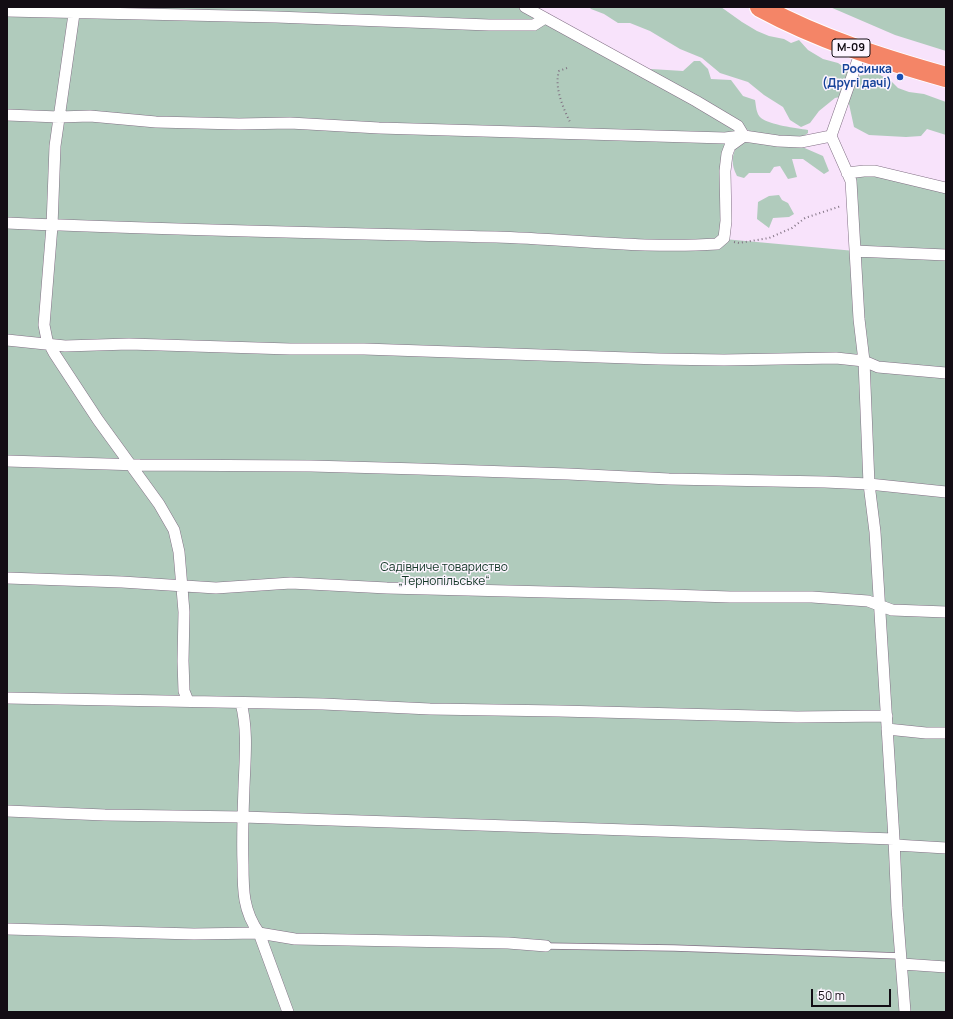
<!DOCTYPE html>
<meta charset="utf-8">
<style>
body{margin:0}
#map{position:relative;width:953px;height:1019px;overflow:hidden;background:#f8e3fb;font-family:Manrope,sans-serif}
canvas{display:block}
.frame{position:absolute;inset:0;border:8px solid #130d14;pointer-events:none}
.scale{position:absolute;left:811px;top:989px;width:80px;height:18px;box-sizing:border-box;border:2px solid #130d14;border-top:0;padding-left:5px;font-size:12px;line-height:14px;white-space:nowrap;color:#130d14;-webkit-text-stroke:3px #fdf5ff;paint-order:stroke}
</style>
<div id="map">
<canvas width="953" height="1019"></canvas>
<div class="frame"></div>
<div class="scale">50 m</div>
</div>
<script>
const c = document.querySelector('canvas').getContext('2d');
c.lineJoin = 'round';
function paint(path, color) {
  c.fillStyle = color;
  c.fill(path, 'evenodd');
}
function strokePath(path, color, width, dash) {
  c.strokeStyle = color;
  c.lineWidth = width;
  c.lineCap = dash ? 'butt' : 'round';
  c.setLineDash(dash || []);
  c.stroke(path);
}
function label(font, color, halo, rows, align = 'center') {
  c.font = font + ' Manrope,sans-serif';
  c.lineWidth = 3;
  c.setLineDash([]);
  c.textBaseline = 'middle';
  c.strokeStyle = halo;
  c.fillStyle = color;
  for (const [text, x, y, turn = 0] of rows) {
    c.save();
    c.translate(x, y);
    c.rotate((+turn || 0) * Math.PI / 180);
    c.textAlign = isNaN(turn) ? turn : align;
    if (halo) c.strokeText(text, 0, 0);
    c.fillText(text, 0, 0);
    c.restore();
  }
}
const green = new Path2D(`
 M7 7H525L738 126 730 146 724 239 855 251 847 173 864 171 946 188V1012H7Z
 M589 7H721L742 22 757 31 769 36 784 39 791 43 799 40 808 50 823 59 838 63 857 76 876 73 890 80 898 88 909 92 924 94 946 102V135L927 129 921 136 906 137 869 135 854 127 849 104 840 97 835 98 819 111 810 123 801 127 790 120 783 107 764 95 748 82 720 73 702 58 680 49 650 31 630 23H618L604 14 591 9Z
 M830 7H946V51L895 35Z
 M694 61H700L708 69 711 79 731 80 743 96 755 100C756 105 756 114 761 118 770 125 796 128 808 130V133L798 140 782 136 754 134 706 103 652 74 651 69 683 71Z
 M745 142 800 146 823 156 829 171 824 174 803 159H792L797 177 788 179 780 166 774 167 770 173H749L744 178 737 176C731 164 731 156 738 144Z
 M779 195 782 200 788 203 794 214 789 217 773 218 769 228 757 219 758 202 769 196Z`);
const path = new Path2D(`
 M567 68 559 71C554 87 563 108 570 122
 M734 242 739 243 769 238 792 228 805 218 841 206`);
const lane = new Path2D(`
 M546 946 674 948 901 956`);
const street = new Path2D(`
 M75 7 55 146 52 226 44 325 47 340 54 353 98 420 159 504 174 530 179 552 184 612 183 661 184 691 188 701
 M525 7 696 101 738 126 744 136 778 141 801 142 831 136
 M7 11 276 17 489 25H534L545 18
 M861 51 831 136 851 181 859 319 864 361 869 484 875 532 894 839 897 908 905 1012
 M7 115 59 117 90 116 156 122 239 124 290 123 379 128 725 138 741 136
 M847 173 864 171H875L946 188
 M7 223C170 230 333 233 496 237 569 239 644 249 717 244L724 238 726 221 725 171 727 154 730 146 744 136
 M855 251 946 255
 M7 340 65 346 129 344 290 349H364L659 359 724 360 836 358 864 361 878 367 946 373
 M7 461 140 465 311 466 419 469 568 474 669 479 825 482 869 484 946 492
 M7 578 122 582 216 588 291 583 387 588 670 595 730 597H812L868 601 892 610 946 612
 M7 698 323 704 430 709 559 711 797 717 887 716
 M241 703C248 730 245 759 244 787 243 813 242 838 243 864 243 890 243 911 259 933L288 1012
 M887 729 926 733H946
 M7 811 105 815 243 817 894 839
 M895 845 946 848
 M7 929 194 934 259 933 295 939 508 943 546 946
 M902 964 946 967`);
const highway = new Path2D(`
 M760 7C819 39 882 59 946 77`);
const markers = [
 [900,77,4,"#1a4fb4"]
];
const shields = [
 [851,48,38]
];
const shieldNames = [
 ["М-09",851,48]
];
const transitNames = [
 ["Росинка",892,70],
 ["(Другі дачі)",892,84]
];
const parkNames = [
 ["Садівниче товариство",444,568],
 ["„Тернопільське“",444,582]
];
paint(green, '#b0cbbc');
strokePath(lane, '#827085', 7);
strokePath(street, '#827085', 12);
strokePath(highway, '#fff', 22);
strokePath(path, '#827484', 2, [1, 3]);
strokePath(lane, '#fff', 5.5);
strokePath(street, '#fff', 11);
strokePath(highway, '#f48567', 20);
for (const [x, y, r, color] of markers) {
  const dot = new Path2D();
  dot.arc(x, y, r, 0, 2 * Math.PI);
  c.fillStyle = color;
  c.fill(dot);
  strokePath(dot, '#fdf5ff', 1.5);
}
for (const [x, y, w] of shields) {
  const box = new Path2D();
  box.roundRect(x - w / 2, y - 9, w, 18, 3);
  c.fillStyle = '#fdf5ff';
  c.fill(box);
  strokePath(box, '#130d14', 1);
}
label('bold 11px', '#130d14', null, shieldNames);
label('bold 12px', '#164399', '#fdf5ff', transitNames, 'right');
label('12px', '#113625', '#fdf5ff', parkNames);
</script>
